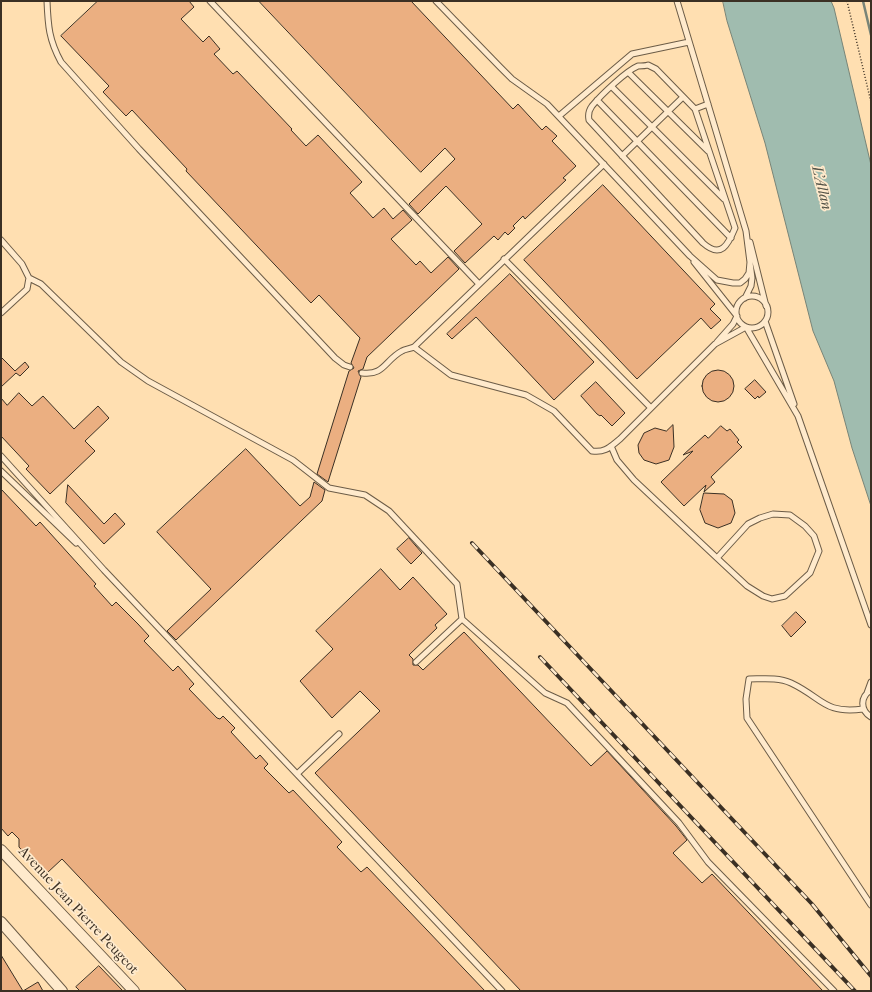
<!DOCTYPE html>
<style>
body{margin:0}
#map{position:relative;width:872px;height:992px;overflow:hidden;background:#ffdfb1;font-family:"IM FELL French Canon",serif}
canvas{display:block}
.frame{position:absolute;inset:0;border:2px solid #3b3024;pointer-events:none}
</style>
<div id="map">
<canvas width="872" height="992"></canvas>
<div class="frame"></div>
</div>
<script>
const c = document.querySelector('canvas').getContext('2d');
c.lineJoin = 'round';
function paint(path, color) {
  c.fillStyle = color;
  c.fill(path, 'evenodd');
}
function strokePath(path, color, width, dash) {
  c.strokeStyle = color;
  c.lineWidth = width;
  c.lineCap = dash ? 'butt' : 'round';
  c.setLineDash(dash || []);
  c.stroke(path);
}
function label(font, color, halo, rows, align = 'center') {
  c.font = font + ' "IM FELL French Canon",serif';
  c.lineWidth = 3.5;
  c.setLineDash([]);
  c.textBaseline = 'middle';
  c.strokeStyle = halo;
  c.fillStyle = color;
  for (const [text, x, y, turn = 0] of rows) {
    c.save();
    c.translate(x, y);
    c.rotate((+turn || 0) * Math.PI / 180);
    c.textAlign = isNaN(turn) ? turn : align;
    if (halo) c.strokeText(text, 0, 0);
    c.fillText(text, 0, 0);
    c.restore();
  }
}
const water = new Path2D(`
 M723 1H831L834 8 871 165V506L852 448 834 381 813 331 765 143 727 21Z`);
const stream = new Path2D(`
 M863 1 871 35`);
const building = new Path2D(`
 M98 1H189L194 7 181 19 203 42 209 36 220 49 214 54 233 74 237 71 292 129 291 130 306 146 318 135 362 182 350 193 373 218 384 208 393 219 403 210 412 220 391 239 416 265 420 261 431 273 448 257 459 269 367 357 363 369 358 371 361 377 328 482 317 474 349 371 354 368 351 363 360 338 319 295 311 303 186 171 187 169 132 110 126 116 103 92 109 86 61 36Z
 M259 1H411L513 109 518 104 542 130 546 126 557 136 552 141 576 166 563 178 566 180 525 219 523 216 513 226 515 228 508 235 505 232 498 240 494 236 465 263 454 251 482 224 446 186 418 214 409 204 455 159 445 148 421 172Z
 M603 185 715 304 710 309 721 320 711 329 701 318 637 379 524 260Z
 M510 274 594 362 554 400 476 317 452 339 447 334Z
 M1 357 15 371 25 362 29 367 20 376 16 373 1 387Z
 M702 386a16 16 0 1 1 32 0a16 16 0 1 1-32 0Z
 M755 380 766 392 759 398 758 396 755 399 745 389Z
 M596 382 625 413 612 426 601 415 600 416 597 414 581 396Z
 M19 393 32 406 43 396 74 429 98 406 109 418 85 441 95 451 50 494 26 469 29 466 1 436V398L7 405Z
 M673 425 674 447 669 460 656 464 644 460 639 453 638 445 644 433 655 428 666 431Z
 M721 426 727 431 730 429 739 440 737 442 742 447 711 477 715 482 704 492 706 485 684 506 661 482 693 451 683 455 705 435 708 438Z
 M246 449 300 506 310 497 314 482 325 490 322 501 176 640 167 631 211 589 157 532Z
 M68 485 104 524 115 513 125 524 104 544 66 503Z
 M1 489 36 526 40 522 96 584 94 586 112 606 116 602 138 624 149 636 144 641 173 671 178 666 194 684 189 689 217 718 220 719 223 716 235 728 231 732 256 759 260 755 268 764 264 768 289 793 293 790 342 842 337 847 361 872 367 867 485 991H187L62 859 47 873 42 872 19 847V839L12 832 8 836 1 828Z
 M704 493 724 494 732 500 735 513 731 523 718 528 705 523 700 510Z
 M409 538 422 553 411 564 397 549Z
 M381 569 400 590 413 577 447 614 435 625 437 628 409 655 413 659V665H418L423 670 464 632 591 766 607 751 676 826 687 840 673 853 702 883 712 874 823 991H521L315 773 380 711 360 691 332 718 300 681 333 649 316 631Z
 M796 612 806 622 791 637 782 626Z
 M1 955 23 991 38 982 43 991H1Z
 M99 966 123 991H80L76 987Z`);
const path = new Path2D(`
 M847 1 871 102`);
const service = new Path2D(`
 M47 1C48 26 49 40 61 62L139 149 335 358 344 365 350 367
 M210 1 479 284
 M436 1 500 67 512 79 547 104 690 256 717 280 733 283H740L745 279 749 273 750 262
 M677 1 746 231 752 278 751 286 745 298
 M648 65 656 69 695 109 735 228C728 245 721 259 703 243L589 120C588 115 589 110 592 106 601 95 626 71 638 66 641 66 645 66 648 65Z
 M629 73 708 151
 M612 87 724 199
 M597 100 731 238
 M695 109 708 104
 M559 116 632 54 689 42
 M622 156 683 97
 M1 240 22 264 29 278 27 289 1 313
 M750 242 766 306
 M504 259 651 408
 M694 262 737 316 733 324 717 342
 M29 278 41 284 121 362 148 381 293 460 329 488 365 495 389 511 457 584 462 619 545 693 567 703 679 823 708 862 834 991
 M736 312a16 16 0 1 1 32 0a16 16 0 1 1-32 0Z
 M765 321 794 404
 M414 347 451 375 526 395 554 411 592 451C605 453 610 447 620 439L715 344 746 327 798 416 871 625
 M362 373C384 376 385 360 402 351 405 349 410 349 414 347L604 164
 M611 446 617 460 634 480 717 558 747 586 763 596 772 599 785 596 810 573 819 551 814 536 805 526 790 515 773 514 760 518 748 524 717 558
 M1 456 104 570 502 991
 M1 471 76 543
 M416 662 462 619
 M871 690C860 697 860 710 871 717
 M867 693 871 682
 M863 709C823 714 823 698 791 683 778 677 762 679 749 679L746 699 747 718 871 905
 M297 774 339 734`);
const minor = new Path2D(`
 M1 850 134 991
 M1 922 62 991`);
const rail = new Path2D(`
 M472 543 812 904 871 976
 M540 657 855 991`);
const streetNames = [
 ["Avenue Jean Pierre Peugeot",78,911,47]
];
const waterNames = [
 ["L'Allan",821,188,76]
];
paint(water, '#a0bcaf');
strokePath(water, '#788477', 1);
strokePath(stream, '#788477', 2.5);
paint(building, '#ebaf81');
strokePath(building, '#3b3024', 1);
strokePath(service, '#6c5c47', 7);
strokePath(minor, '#6c5c47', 12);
strokePath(path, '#3b3024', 1.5, [1, 2]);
strokePath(service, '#ffeacc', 5);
strokePath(minor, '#ffeacc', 10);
strokePath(rail, '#3b3024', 4);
strokePath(rail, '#ffeacc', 2.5, [8]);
label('14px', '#3b3024', '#ffeacc', streetNames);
label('italic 15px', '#545347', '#ffeacc', waterNames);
</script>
